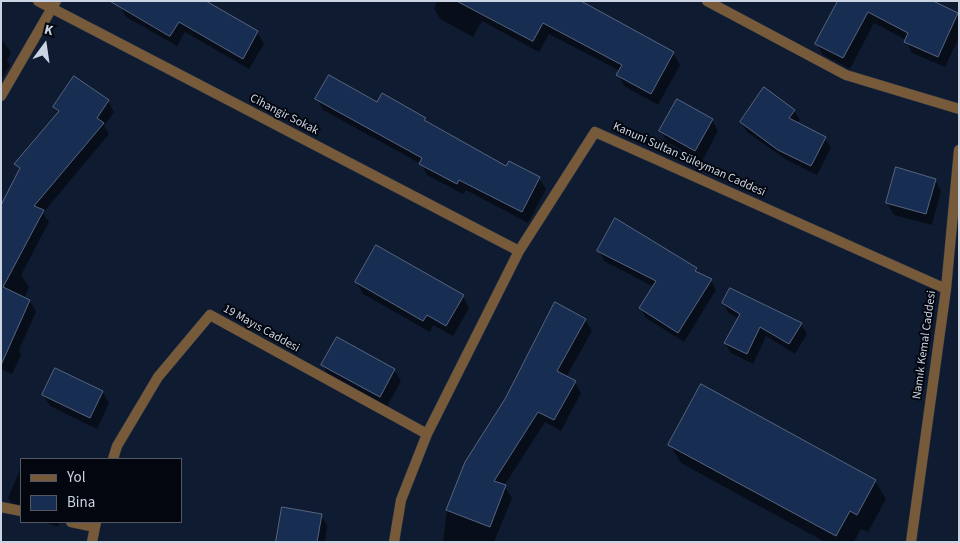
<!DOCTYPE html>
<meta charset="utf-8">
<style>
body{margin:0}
#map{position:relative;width:960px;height:543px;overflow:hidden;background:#0f1b30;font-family:"Source Sans 3",sans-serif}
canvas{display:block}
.frame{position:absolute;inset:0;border:2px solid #cbd4e2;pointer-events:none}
.legend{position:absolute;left:20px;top:458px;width:162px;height:65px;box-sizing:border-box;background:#03060e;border:1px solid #535863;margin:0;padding:6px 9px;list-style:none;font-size:15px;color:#cbd4e2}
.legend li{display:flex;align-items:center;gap:10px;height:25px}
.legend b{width:25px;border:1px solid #535863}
.north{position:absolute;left:20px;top:20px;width:50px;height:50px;-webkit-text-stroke:4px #03060e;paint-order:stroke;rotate:14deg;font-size:14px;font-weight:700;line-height:20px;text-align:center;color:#cbd4e2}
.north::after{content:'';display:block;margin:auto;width:18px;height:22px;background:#cbd4e2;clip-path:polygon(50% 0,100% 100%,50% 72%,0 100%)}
</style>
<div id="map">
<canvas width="960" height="543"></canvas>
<div class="frame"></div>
<ul class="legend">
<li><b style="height:6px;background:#775a39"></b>Yol</li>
<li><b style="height:14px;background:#182d52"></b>Bina</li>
</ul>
<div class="north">K</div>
</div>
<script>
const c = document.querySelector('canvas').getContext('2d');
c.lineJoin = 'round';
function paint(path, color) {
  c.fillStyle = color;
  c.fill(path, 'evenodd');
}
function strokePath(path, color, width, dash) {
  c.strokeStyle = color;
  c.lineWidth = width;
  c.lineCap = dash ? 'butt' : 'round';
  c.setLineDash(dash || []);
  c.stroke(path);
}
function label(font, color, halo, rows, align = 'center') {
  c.font = font + ' "Source Sans 3",sans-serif';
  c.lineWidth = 4;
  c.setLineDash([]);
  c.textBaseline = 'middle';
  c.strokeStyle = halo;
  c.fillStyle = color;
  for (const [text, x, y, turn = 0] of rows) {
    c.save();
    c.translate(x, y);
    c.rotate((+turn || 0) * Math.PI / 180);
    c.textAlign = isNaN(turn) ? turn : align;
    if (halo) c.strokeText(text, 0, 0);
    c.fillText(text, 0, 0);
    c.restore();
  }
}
const shadow = new Path2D(`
 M437 1 581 3 673 53 680 65 658 105 624 86 618 75 620 71 549 34 539 52 482 21 473 37 440 19 434 8Z
 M839 1 958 14 959 37 945 67 912 53 906 40 874 23 850 69 823 55 817 44Z
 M120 6 257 32 264 44 249 69 185 32 177 46 126 17Z
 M1 39 11 52 7 60 10 65 1 79Z
 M317 99 378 104 425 119 428 124 507 168 539 178 546 189 528 223 466 190 463 194 427 175 421 164 323 110Z
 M108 101 114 112 104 126 109 134 43 213 49 222 21 275 29 287 24 299 30 301 36 312 19 350 21 355 12 374 1 369V209L20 171 16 164 58 114 54 107Z
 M794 110 800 120 797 124 825 138 831 148 817 175 785 159 747 132 741 122Z
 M712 120 718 131 702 161 667 142 661 131Z
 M897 169 935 180 941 191 932 225 894 215 887 203Z
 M599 251 696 269 699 275 711 280 716 290 684 342 646 318 640 308 654 287 604 261Z
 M357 282 463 296 469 308 453 336 433 325 430 332 363 294Z
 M723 303 801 324 807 334 795 354 766 336 753 364 731 353 725 343 738 319 729 313Z
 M585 320 592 331 566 377 575 382 581 393 561 431 545 422 504 486 512 498 494 542H443L447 509Z
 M323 365 394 370 401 381 386 408 329 377Z
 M102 392 109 403 97 429 50 406 43 395Z
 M670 445 875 481 886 499 868 532 861 529 854 542H825L681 463Z
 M21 467V512L15 509 8 498Z
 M321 515 327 526 325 542H278Z
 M45 522H60L58 527Z`);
const building = new Path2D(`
 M110 1H206L258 31 243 59 179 22 170 36Z
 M457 1H581L674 52 651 94 616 75 622 65 543 23 533 41Z
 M838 1H933L958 13 938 57 904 42 908 33 868 12 843 58 815 44Z
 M329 75 377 102 382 93 426 118 424 120 506 166 509 161 540 177 522 212 459 180 457 184 419 164 422 158 315 99Z
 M74 76 109 100 97 118 104 123 34 206 44 210 3 287 30 300 1 365V205L20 168 14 164 59 111 53 107Z
 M764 87 795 110 789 118 826 137 811 166 778 150 740 122Z
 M677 99 713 119 695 151 659 131Z
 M896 167 936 179 926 214 886 203Z
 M615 218 697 268 695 271 712 279 678 333 639 308 656 281 597 251Z
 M376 245 464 295 446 326 427 315 423 321 355 282Z
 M730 288 802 323 789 344 760 327 747 354 724 343 740 314 722 303Z
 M555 302 586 319 557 371 576 381 554 420 538 412 494 481 506 485 490 527 446 510 465 462 505 399Z
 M337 337 395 369 380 397 321 365Z
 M55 368 103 391 90 418 42 395Z
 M701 384 876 480 857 515 850 511 836 536 668 445Z
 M282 507 322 514 317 542H276Z`);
const minor = new Path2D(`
 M38 1 519 251
 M707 1 846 75 959 109
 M1 96 56 1
 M113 459 117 446 158 377 210 315 427 434
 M1 507 21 511
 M71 522 95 527
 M92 542 96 522
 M394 542 401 500 427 434 519 251 595 132 946 289
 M911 542 946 289 959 150`);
const streetNames = [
 ["Cihangir Sokak",284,115,27],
 ["Kanuni Sultan Süleyman Caddesi",689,160,24],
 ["19 Mayıs Caddesi",261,329,29],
 ["Namık Kemal Caddesi",925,345,-82]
];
paint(shadow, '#0007');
paint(building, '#182d52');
strokePath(building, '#57657f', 1);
strokePath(minor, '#293549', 11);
strokePath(minor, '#775a39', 10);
label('12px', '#cbd4e2', '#03060e', streetNames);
</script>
